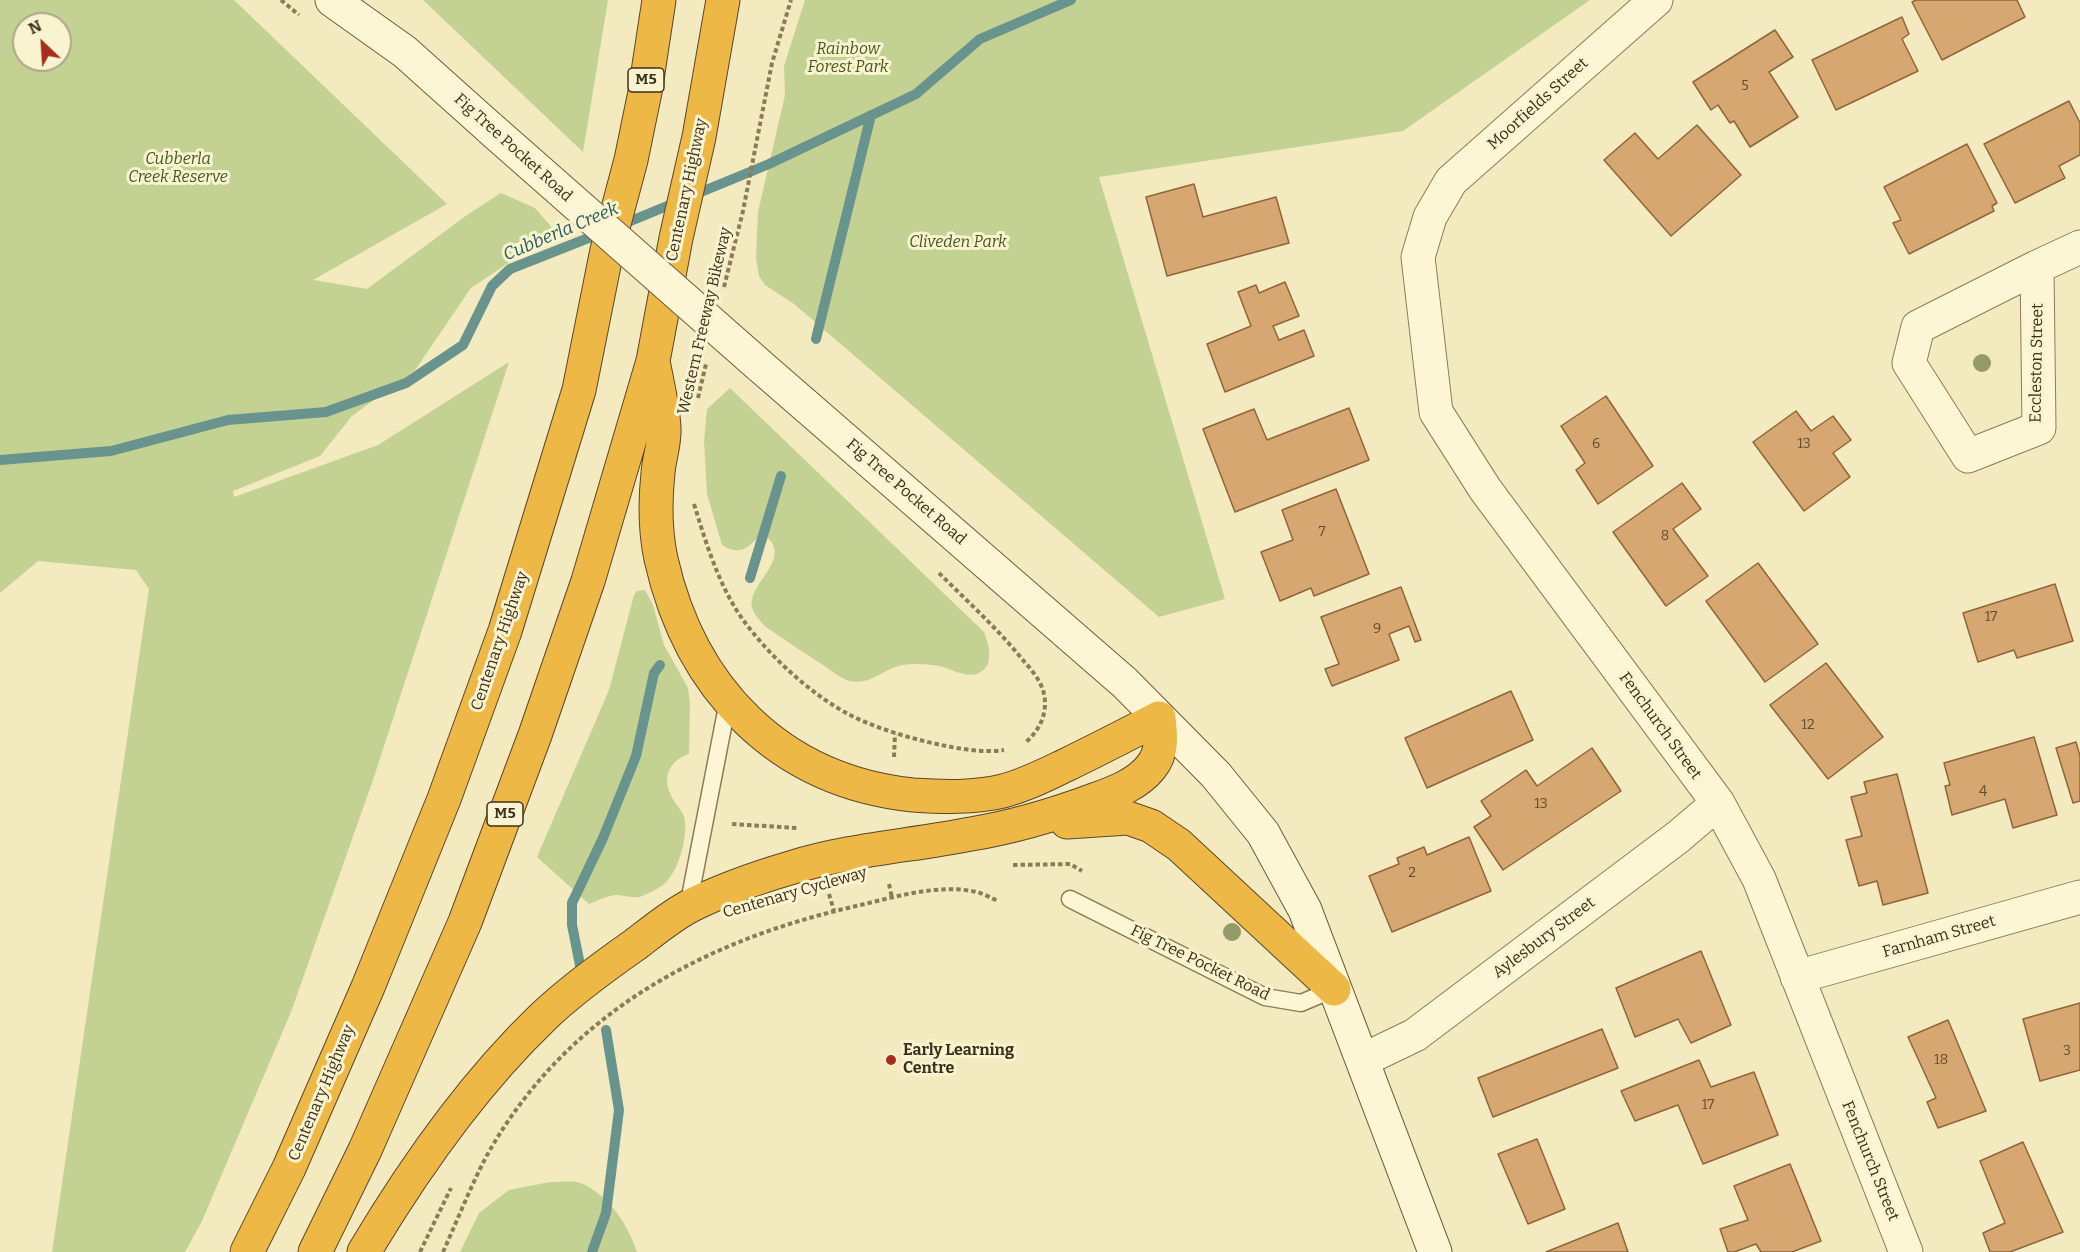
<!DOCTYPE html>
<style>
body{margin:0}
#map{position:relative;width:2080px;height:1252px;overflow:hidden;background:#f3eabf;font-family:Bitter,serif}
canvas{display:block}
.north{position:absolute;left:12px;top:12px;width:60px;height:60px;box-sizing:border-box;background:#f9f3d0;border:2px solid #ada588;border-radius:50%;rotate:335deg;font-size:16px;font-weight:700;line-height:24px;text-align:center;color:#3c2f1b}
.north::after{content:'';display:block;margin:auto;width:21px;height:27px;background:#a42e1e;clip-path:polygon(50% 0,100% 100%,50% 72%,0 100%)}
</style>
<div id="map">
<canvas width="2080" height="1252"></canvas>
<div class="north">N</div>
</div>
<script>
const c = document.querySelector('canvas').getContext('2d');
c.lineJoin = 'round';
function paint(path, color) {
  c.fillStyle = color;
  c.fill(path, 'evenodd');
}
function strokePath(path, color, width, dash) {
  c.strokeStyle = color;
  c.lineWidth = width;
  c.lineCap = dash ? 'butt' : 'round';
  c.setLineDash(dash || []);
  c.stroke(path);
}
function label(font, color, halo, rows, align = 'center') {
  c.font = font + ' Bitter,serif';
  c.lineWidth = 6;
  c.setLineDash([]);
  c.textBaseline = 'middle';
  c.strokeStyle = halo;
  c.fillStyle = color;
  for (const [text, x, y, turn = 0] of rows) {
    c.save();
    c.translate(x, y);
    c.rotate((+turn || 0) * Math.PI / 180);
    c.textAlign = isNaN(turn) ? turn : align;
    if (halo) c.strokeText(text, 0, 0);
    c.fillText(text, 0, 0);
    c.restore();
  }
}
const green = new Path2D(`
 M0 0H234L447 204 313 280 367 289 467 215 501 193 535 208 561 238 517 257 471 288 415 370 352 416 320 456 233 491 234 497 378 445 509 362 373 780 291 1012 202 1221 185 1252H52L149 589 136 570 38 561 0 593ZM24 24H60V60H24Z
 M423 0H608L583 152Z
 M805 0H1590L1403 131 1099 177 1225 599 1159 617 794 304 765 285 759 276 756 258 758 212 785 95 784 66Z
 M730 388 984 632C989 645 995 665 979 673 966 679 951 668 939 666 928 664 914 663 902 665 883 669 867 688 847 680 838 677 831 670 823 665 804 653 785 640 766 627 761 622 754 615 752 607 748 583 792 560 767 537H758C747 550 737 555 722 545L707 494 704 442 707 409Z
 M645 590 653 605 664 645 688 688 690 704 689 754C671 760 662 775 670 793 673 803 684 810 685 821 687 840 678 873 663 885 657 889 645 896 638 897 630 898 622 895 615 895 606 896 597 901 589 904L537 857 609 690 634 595 637 591Z
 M550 1182C560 1182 575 1180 583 1184 610 1197 628 1225 637 1252H460L479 1213 509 1190Z`);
const stream = new Path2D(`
 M621 225 769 164 916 94 980 39 1071 0
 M816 339 871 115
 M0 460 111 451 228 420 326 412 406 383 463 345 492 286 510 269 601 233
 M750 578 781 476
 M580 965 572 925V903L603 838 636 756 654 673 660 665
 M592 1252 606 1213 619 1110 606 1030`);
const building = new Path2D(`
 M1916 0H2017L2025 17 1942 60 1912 2Z
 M1902 17 1909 34 1902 39 1918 71 1836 110 1812 60Z
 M1775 30 1793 57 1769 72 1798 117 1750 147 1734 121 1730 123 1718 105 1711 110 1693 82Z
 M2069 101 2080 123V155L2059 166 2065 178 2015 203 1984 144Z
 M1697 125 1741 175 1671 236 1604 160 1635 133 1658 159Z
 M1967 144 1997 203 1992 206 1994 211 1909 254 1893 223 1901 220 1884 187Z
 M1194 184 1203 217 1276 197 1289 243 1167 276 1146 197Z
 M1285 282 1299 316 1273 326 1279 340 1304 330 1314 356 1225 392 1207 344 1251 326 1238 292 1256 285 1259 293Z
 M1606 396 1653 466 1598 504 1576 470 1585 463 1561 426Z
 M1349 408 1369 460 1235 512 1203 429 1254 409 1267 440Z
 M1796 411 1811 431 1833 416 1851 440 1833 453 1850 477 1804 511 1753 442Z
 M1682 483 1701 509 1673 529 1708 576 1666 606 1613 532Z
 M1336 489 1369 574 1314 596 1311 588 1280 601 1261 552 1293 540 1282 510Z
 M1758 563 1818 644 1765 682 1706 601Z
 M2055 584 2073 641 2017 658 2014 650 1978 662 1963 613Z
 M1401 587 1421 640 1415 642 1409 626 1389 634 1399 660 1332 686 1325 669 1339 664 1321 617Z
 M1826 663 1883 737 1828 779 1770 705Z
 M1511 691 1533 740 1427 788 1405 738Z
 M2034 737 2057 815 2013 828 2005 799 1952 815 1945 786 1950 785 1944 763Z
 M2076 742 2080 756V801L2073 803 2056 748Z
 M1592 748 1621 791 1503 870 1474 827 1491 816 1481 801 1526 770 1537 786Z
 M1897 774 1928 893 1883 905 1877 881 1859 886 1846 840 1862 836 1851 797 1867 793 1864 782Z
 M1469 837 1491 891 1392 932 1369 876 1399 864 1397 858 1424 847 1427 855Z
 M1701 951 1731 1025 1691 1043 1678 1019 1635 1037 1616 988Z
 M2080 1003V1070L2040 1081 2023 1019Z
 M1948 1020 1986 1111 1938 1128 1927 1102 1936 1098 1908 1037Z
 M1602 1029 1618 1068 1493 1117 1478 1078Z
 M1699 1060 1711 1087 1754 1072 1778 1135 1703 1164 1678 1105 1635 1121 1621 1091Z
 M1537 1139 1565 1209 1528 1224 1498 1154Z
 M2023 1142 2063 1232 2010 1252H1990L1983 1233 2005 1223 1980 1161Z
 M1790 1164 1821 1241 1792 1252H1761L1756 1244 1734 1252H1728L1720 1229 1748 1220 1734 1186Z
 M1618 1223 1628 1252H1546Z`);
const path = new Path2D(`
 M281 0 299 15
 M724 287 743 211 772 63 791 0
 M698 398 706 364
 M694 504C706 543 718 583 741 617 767 654 810 694 850 715 878 729 909 738 941 745 961 749 984 753 1004 750
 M939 573C967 601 997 628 1022 659 1030 668 1039 678 1043 690 1049 711 1041 729 1025 743
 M894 757 895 734
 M732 824 797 828
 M1013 865 1070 864 1082 871
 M889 884 892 898
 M829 894 834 911
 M420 1252 451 1188
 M443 1252C457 1221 470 1188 486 1157 564 1016 700 942 852 907 892 898 937 883 977 892 984 894 991 898 998 901`);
const service = new Path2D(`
 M1070 899 1265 997 1301 1003 1334 989
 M688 907 728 701`);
const minor = new Path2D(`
 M1656 0 1451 181 1430 217 1418 257 1436 412 1485 489 1718 803 1759 879 1906 1252
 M2037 267 2039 428 1968 456 1909 363 1918 327 2037 267 2080 247
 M1797 977 2080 897
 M1363 1060 1415 1035 1678 837 1718 803`);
const secondary = new Path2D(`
 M332 0 405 52 491 129
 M759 365 1125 683 1216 775 1263 833 1305 910 1435 1252`);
const motorway = new Path2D(`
 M1067 822 1128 818 1151 826 1179 845 1334 989
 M247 1252 289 1168 368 987 444 799 505 631 579 390 607 250 631 160 645 92 659 0
 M315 1252 365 1150 465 922 535 735 588 581 653 361 676 238 699 137 723 0
 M364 1252C414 1168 472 1085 543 1017 569 992 606 965 636 944 653 931 671 916 690 906 722 890 756 878 790 868 851 849 910 846 971 834 1013 827 1054 815 1094 800 1114 793 1138 784 1151 767 1163 752 1161 736 1159 718 1128 734 1097 750 1066 765 1045 775 1026 785 1003 791 974 798 943 797 913 795 778 781 690 688 661 559 655 531 655 501 658 473 659 458 665 443 664 428 663 406 657 383 653 361`);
const secondaryBridge = new Path2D(`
 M491 129 759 365`);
const trees = [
 [1982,363],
 [1232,932]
];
const markers = [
 [891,1060,6,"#a42e1e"]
];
const numberNames = [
 ["5",1745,86],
 ["6",1596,444],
 ["13",1804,444],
 ["7",1322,532],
 ["8",1665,536],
 ["17",1991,617],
 ["9",1377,629],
 ["12",1808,725],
 ["4",1983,792],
 ["13",1541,804],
 ["2",1412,873],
 ["3",2067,1051],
 ["18",1941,1060],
 ["17",1708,1105]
];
const shields = [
 [646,80,36],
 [505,814,36]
];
const shieldNames = [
 ["M5",646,80],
 ["M5",505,814]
];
const parkNames = [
 ["Rainbow",848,50],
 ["Forest Park",848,68],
 ["Cubberla",178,160],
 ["Creek Reserve",178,178],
 ["Cliveden Park",958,243]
];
const streetNames = [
 ["Moorfields Street",1538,104,-42],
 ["Fig Tree Pocket Road",513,148,42],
 ["Centenary Highway",687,190,-78],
 ["Western Freeway Bikeway",705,321,-77],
 ["Eccleston Street",2037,363,-89],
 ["Fig Tree Pocket Road",906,492,41],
 ["Centenary Highway",500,641,-71],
 ["Fenchurch Street",1660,726,54],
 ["Centenary Cycleway",795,893,-16],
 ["Farnham Street",1939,937,-16],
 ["Aylesbury Street",1544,938,-37],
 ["Fig Tree Pocket Road",1200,963,26],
 ["Centenary Highway",322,1093,-67],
 ["Fenchurch Street",1870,1161,68]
];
const poiNames = [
 ["Early Learning",903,1051],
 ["Centre",903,1069]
];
const waterNames = [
 ["Cubberla Creek",561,232,-23]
];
paint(green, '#c3d292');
strokePath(stream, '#69948e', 10);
paint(building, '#d6a771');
strokePath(building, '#906638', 1.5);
strokePath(service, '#8e7b55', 19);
strokePath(minor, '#8e7b55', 35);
strokePath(secondary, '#705b39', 35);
strokePath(motorway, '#5b472a', 35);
strokePath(path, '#8e7b55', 4, [4.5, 3]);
strokePath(service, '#fdf6d4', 16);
strokePath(minor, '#fdf6d4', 33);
strokePath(secondary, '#fdf6d4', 33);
strokePath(motorway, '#edb846', 33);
strokePath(secondaryBridge, '#705b39', 35, []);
strokePath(secondaryBridge, '#fdf6d4', 33);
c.fillStyle = '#939b68';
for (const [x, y] of trees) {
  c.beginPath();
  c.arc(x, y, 9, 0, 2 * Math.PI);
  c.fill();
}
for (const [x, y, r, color] of markers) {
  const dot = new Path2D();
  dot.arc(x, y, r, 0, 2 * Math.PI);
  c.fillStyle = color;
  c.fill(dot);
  strokePath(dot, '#f9f3d0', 2);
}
label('14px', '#624d30', null, numberNames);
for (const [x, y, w] of shields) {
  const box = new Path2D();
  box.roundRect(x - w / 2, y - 12, w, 24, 4.5);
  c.fillStyle = '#f9f3d0';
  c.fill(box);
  strokePath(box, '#3c2f1b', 1.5);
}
label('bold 15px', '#3c2f1b', null, shieldNames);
label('italic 16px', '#445b20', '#f9f3d0', parkNames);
label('16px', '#3c2f1b', '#f9f3d0', streetNames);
label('bold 16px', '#3c2f1b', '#f9f3d0', poiNames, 'left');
label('italic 18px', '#295a5e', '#f9f3d0', waterNames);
</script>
